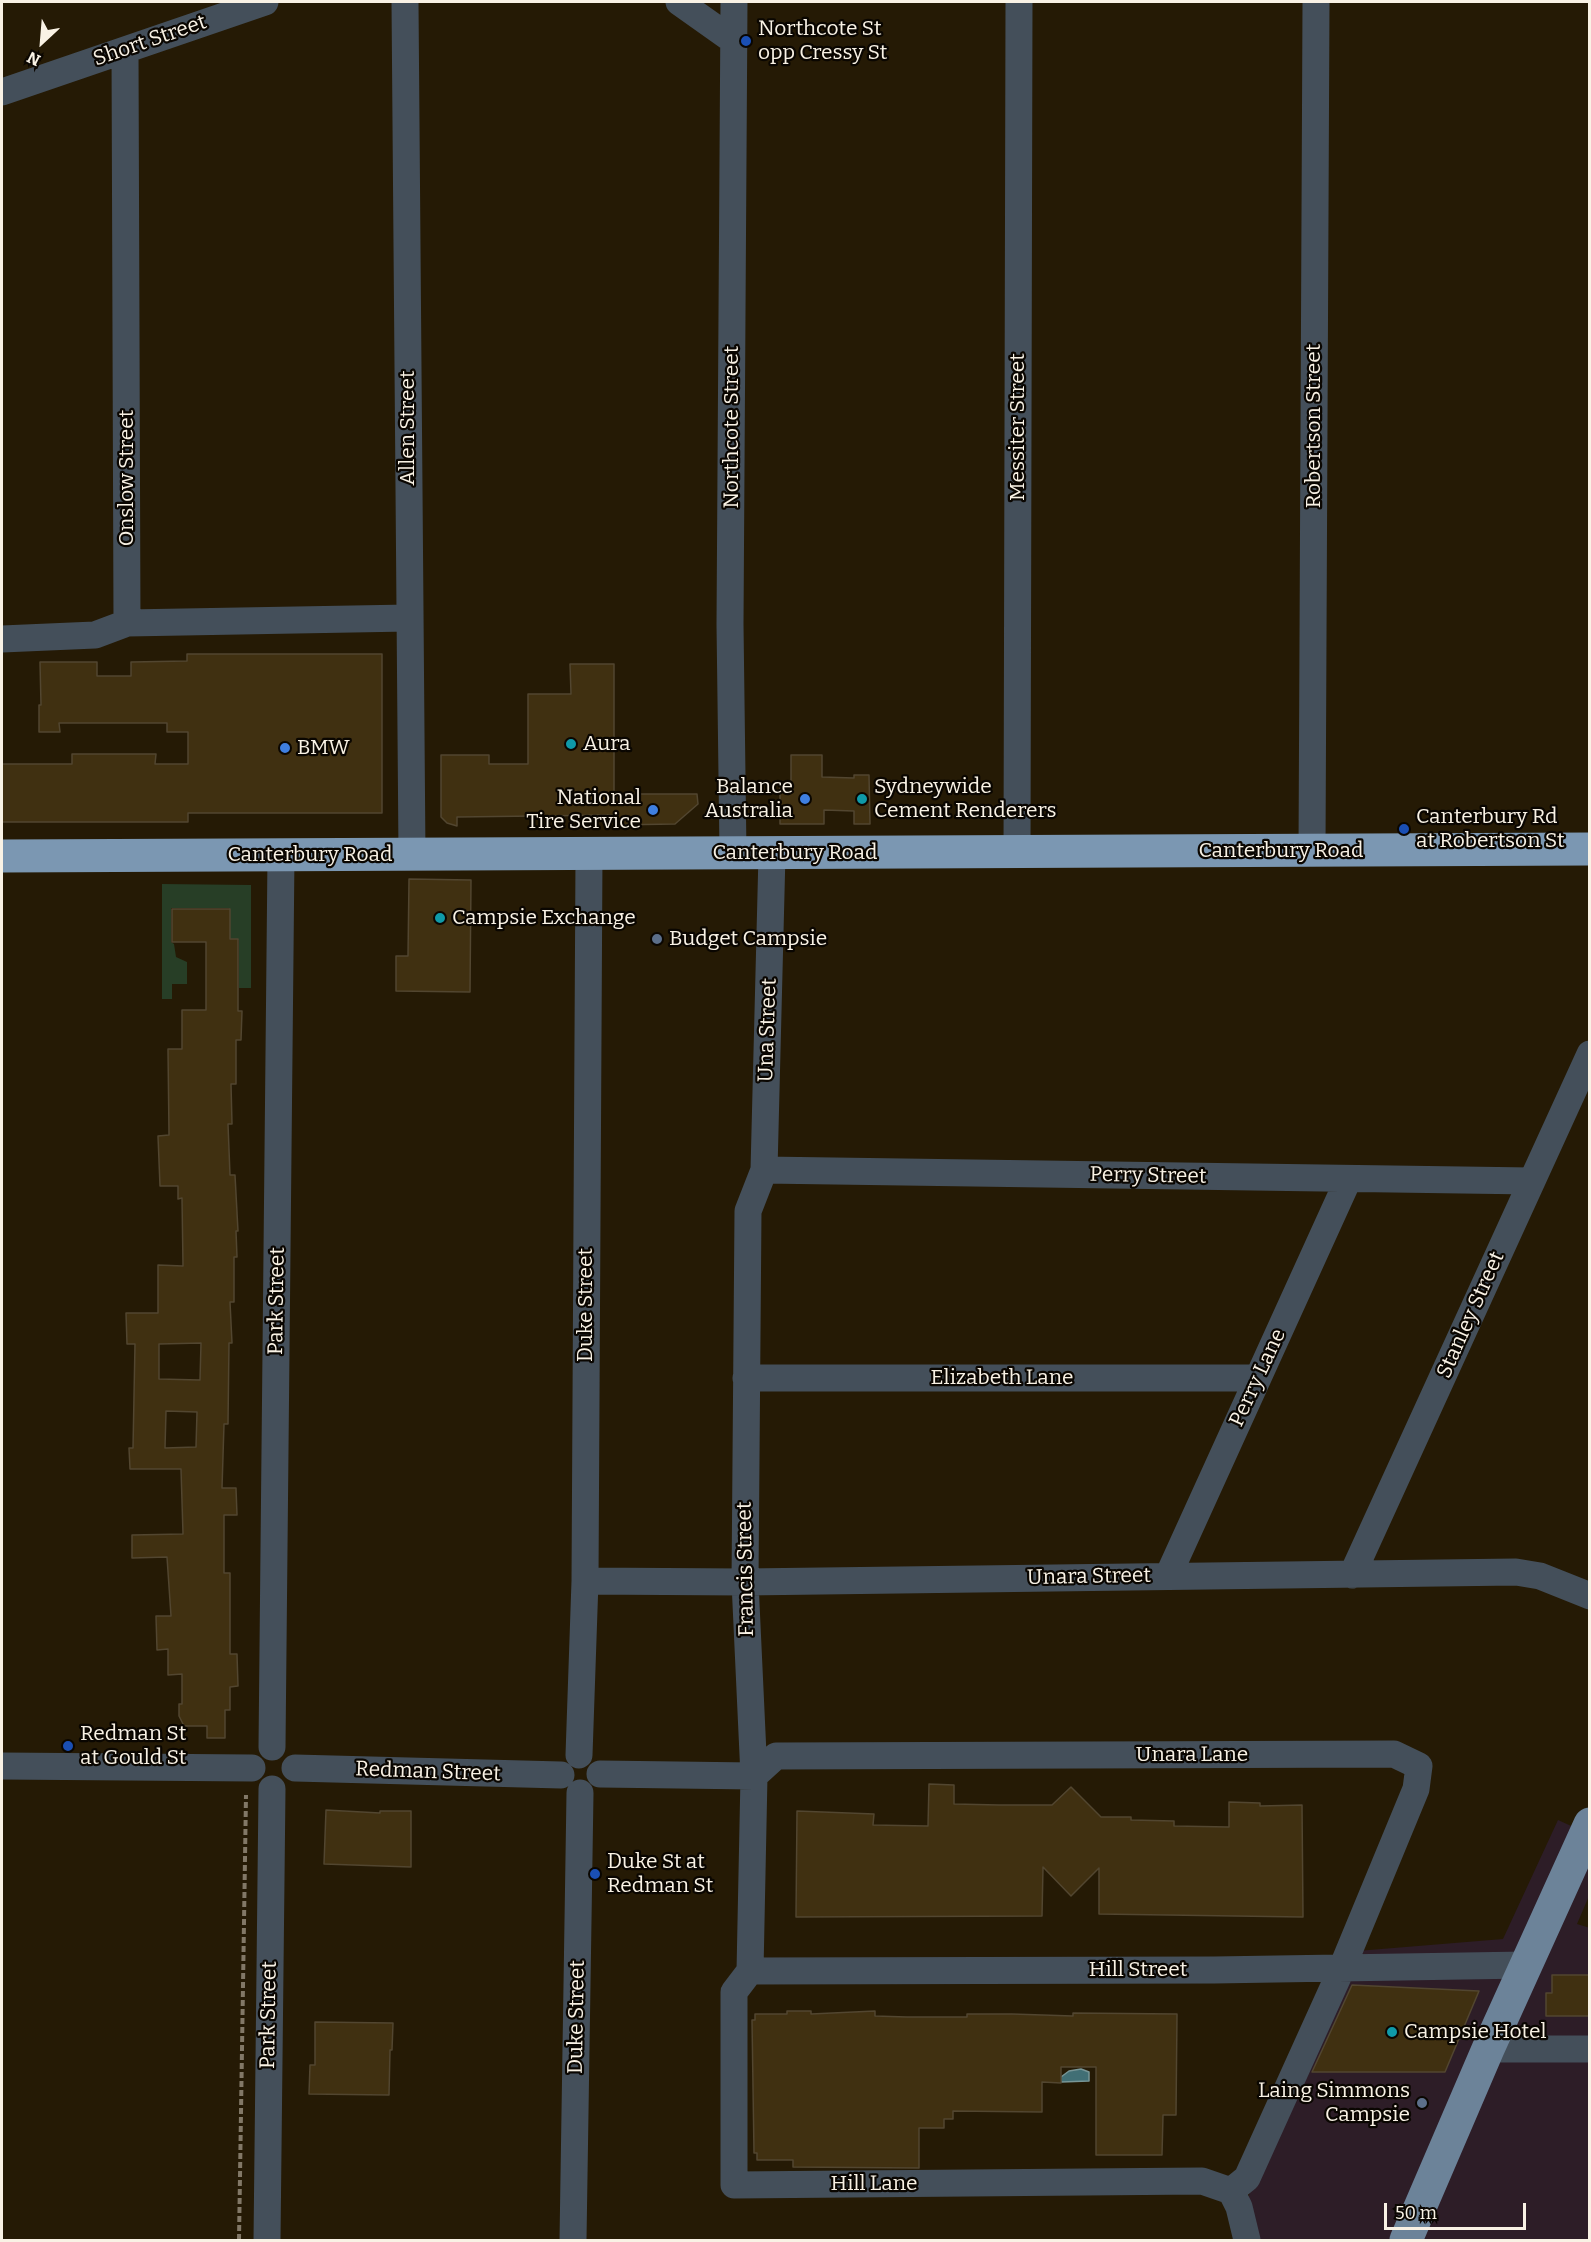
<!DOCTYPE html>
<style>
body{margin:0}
#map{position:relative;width:1591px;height:2242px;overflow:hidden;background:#251a05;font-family:Bitter,serif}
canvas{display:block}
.frame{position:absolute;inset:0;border:3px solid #f9f2e5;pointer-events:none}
.north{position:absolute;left:12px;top:12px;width:60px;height:60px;-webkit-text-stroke:4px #0a0601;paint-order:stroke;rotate:206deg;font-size:16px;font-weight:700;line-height:24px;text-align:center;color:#f9f2e5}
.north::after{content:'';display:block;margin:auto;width:21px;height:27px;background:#f9f2e5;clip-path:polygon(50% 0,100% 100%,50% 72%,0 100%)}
.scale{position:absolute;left:1384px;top:2203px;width:142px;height:27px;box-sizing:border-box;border:3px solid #f9f2e5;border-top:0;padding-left:8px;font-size:18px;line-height:21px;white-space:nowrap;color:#f9f2e5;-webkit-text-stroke:4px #0a0601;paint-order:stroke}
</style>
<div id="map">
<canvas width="1591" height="2242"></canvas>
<div class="frame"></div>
<div class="north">N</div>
<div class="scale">50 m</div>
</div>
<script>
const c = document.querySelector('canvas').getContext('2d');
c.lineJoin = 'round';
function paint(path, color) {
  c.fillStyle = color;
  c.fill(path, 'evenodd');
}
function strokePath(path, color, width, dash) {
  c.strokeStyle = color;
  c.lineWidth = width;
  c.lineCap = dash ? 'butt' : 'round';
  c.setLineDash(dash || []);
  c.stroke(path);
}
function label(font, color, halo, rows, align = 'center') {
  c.font = font + ' Bitter,serif';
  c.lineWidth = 4.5;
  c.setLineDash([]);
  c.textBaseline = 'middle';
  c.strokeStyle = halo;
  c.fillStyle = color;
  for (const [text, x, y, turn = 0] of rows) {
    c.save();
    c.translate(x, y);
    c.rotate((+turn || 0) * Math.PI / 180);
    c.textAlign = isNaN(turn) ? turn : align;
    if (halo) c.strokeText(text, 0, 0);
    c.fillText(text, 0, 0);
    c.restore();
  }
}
const commercial = new Path2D(`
 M1558 1820 1589 1834V1896L1577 1924 1590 1928 1589 2240H1240L1238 2229 1251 2189 1357 1951 1503 1939Z`);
const green = new Path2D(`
 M162 884 251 885V988H239V940L230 939 229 908H171V942L174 944 176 957 187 962V984H172V999H162Z`);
const water = new Path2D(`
 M1081 2069 1089 2072V2081L1061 2082V2077L1069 2071Z`);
const building = new Path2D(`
 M187 654H382V813H188V822H2V764H72V754H156L155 764H188V732H167V723H59L60 732H39V705H41L40 662H97V676H131V662L187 661Z
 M570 664H614V794H697L698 804 675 824 614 825V815L457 817V826L447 823 441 817V755H489V764H528V694H571Z
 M791 755H822V777L854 778V775H869L870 824H854V811L824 810V824H780V788H791Z
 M409 879 471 880 470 992 396 991V956H408Z
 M172 909H230V939H238V1011H242L241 1040H236V1084H231L232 1124H228L230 1175H235L238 1231H236L237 1257H234V1302H230L232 1343H229L228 1424H224L222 1488H236L237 1515H224V1573H230V1654H237L238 1686 230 1687V1710H225V1738H207V1726H184L179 1716V1704H182V1674L168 1675V1649L157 1650 156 1616H171L167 1557 132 1558V1535L183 1534 181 1469H130L129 1448H133L135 1344H127L126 1313H158V1265L183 1266 182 1198 178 1199V1186H160L158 1136 169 1135 168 1049H182V1010H206V942H172ZM201 1343 200 1380 159 1379V1344ZM166 1411 197 1412 196 1447 165 1448Z
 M929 1784 954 1785V1804L999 1805H1052L1071 1787 1101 1817H1131V1820L1174 1821V1826L1229 1827V1802L1260 1803V1806L1302 1805 1303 1917 1099 1914V1868L1071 1896 1043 1867 1042 1916 796 1917 797 1811 874 1814 873 1825 928 1826Z
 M326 1810 380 1813V1811H411V1867L324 1864Z
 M1552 1975H1590V2016H1546V1993H1552Z
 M1352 1985 1479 1991 1445 2072H1312Z
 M787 2011H811V2014L875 2011V2016L907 2017H967V2014H1012L1073 2016V2013L1177 2014 1176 2115H1163L1162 2155H1096V2067H1061V2083L1042 2082V2112L953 2111V2119H944V2128H919V2168L793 2167V2160H757V2153H754L752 2020H755V2014H787Z
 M315 2022 393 2023 392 2050H390L389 2095 309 2094 310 2065H315Z`);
const path = new Path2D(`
 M239 2240 246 1795`);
const minor = new Path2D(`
 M405 2 412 854
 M679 2 734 41
 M125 50 127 623 409 618
 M2 92 265 2
 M2 639 95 635 127 623
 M1312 850 1316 2
 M1017 852 1019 2
 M733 853 730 624 734 2
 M764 1170 1532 1181
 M746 1378H1258
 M1352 1575 1590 1054
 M1168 1576 1348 1180
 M585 1581 745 1582 1516 1572 1540 1576 1590 1596
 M272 1747 281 855
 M579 1755 585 1581 589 855
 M2 1766 252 1768
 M295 1768 561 1775
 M600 1774 754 1776
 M754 1776 776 1756 1394 1754 1419 1766 1416 1789 1342 1968 1247 2178 1231 2191
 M750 1971 754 1776 745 1582 748 1211 764 1170 772 854
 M750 1971 1214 1970 1526 1965
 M750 1971 734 1992V2185L1202 2181 1231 2191 1239 2207 1247 2240
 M1488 2049H1590
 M267 2240 272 1789
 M573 2240 580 1793`);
const major = new Path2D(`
 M1406 2240 1488 2049 1590 1824`);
const highway = new Path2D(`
 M2 856 1590 849`);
const markers = [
 [746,41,6,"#1a4fb4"],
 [571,744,6,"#0f9aa8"],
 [285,748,6,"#3f7fe0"],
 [805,799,6,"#3f7fe0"],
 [862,799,6,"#0f9aa8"],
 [653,810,6,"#3f7fe0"],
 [1404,829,6,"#1a4fb4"],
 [440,918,6,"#0f9aa8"],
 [657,939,6,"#5c6f8a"],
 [68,1746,6,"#1a4fb4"],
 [595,1874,6,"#1a4fb4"],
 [1392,2032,6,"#0f9aa8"],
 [1422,2103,6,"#5c6f8a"]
];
const poiNames = [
 ["Northcote St",758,29],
 ["opp Cressy St",758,53],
 ["Aura",583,744],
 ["BMW",297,748],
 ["Balance",793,787,"right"],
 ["Australia",793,811,"right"],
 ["Sydneywide",874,787],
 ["Cement Renderers",874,811],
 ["National",641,798,"right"],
 ["Tire Service",641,822,"right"],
 ["Canterbury Rd",1416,817],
 ["at Robertson St",1416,841],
 ["Campsie Exchange",452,918],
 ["Budget Campsie",669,939],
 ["Redman St",80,1734],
 ["at Gould St",80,1758],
 ["Duke St at",607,1862],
 ["Redman St",607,1886],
 ["Campsie Hotel",1404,2032],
 ["Laing Simmons",1410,2091,"right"],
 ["Campsie",1410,2115,"right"]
];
const streetNames = [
 ["Short Street",150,41,-19],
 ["Robertson Street",1314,426,-90],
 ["Northcote Street",732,427,-90],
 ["Messiter Street",1018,427,-90],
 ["Allen Street",408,428,-90],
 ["Onslow Street",127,478,-90],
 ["Canterbury Road",1281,851],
 ["Canterbury Road",795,853],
 ["Canterbury Road",310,855],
 ["Una Street",768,1030,-88],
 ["Perry Street",1148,1176,1],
 ["Park Street",277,1301,-89],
 ["Duke Street",586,1305,-90],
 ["Stanley Street",1471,1315,-66],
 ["Elizabeth Lane",1002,1378],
 ["Perry Lane",1258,1378,-65],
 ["Francis Street",746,1569,-91],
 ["Unara Street",1089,1577,-1],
 ["Unara Lane",1192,1755],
 ["Redman Street",428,1772,2],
 ["Hill Street",1138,1970],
 ["Park Street",269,2015,-89],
 ["Duke Street",577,2017,-89],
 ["Hill Lane",874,2184]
];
paint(commercial, '#2d1d27');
paint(green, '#273e26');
paint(water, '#416f75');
strokePath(water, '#789697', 1.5);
paint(building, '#403011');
strokePath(building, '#524630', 1.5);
strokePath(path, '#827867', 4, [6, 3]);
strokePath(minor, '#444f5a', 27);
strokePath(major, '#6c8399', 33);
strokePath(highway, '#7b97b2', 33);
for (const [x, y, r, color] of markers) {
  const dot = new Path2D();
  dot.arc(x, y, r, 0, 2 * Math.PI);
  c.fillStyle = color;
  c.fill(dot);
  strokePath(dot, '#0a0601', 2);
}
label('21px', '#f9f2e5', '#0a0601', poiNames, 'left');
label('21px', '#f9f2e5', '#0a0601', streetNames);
</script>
